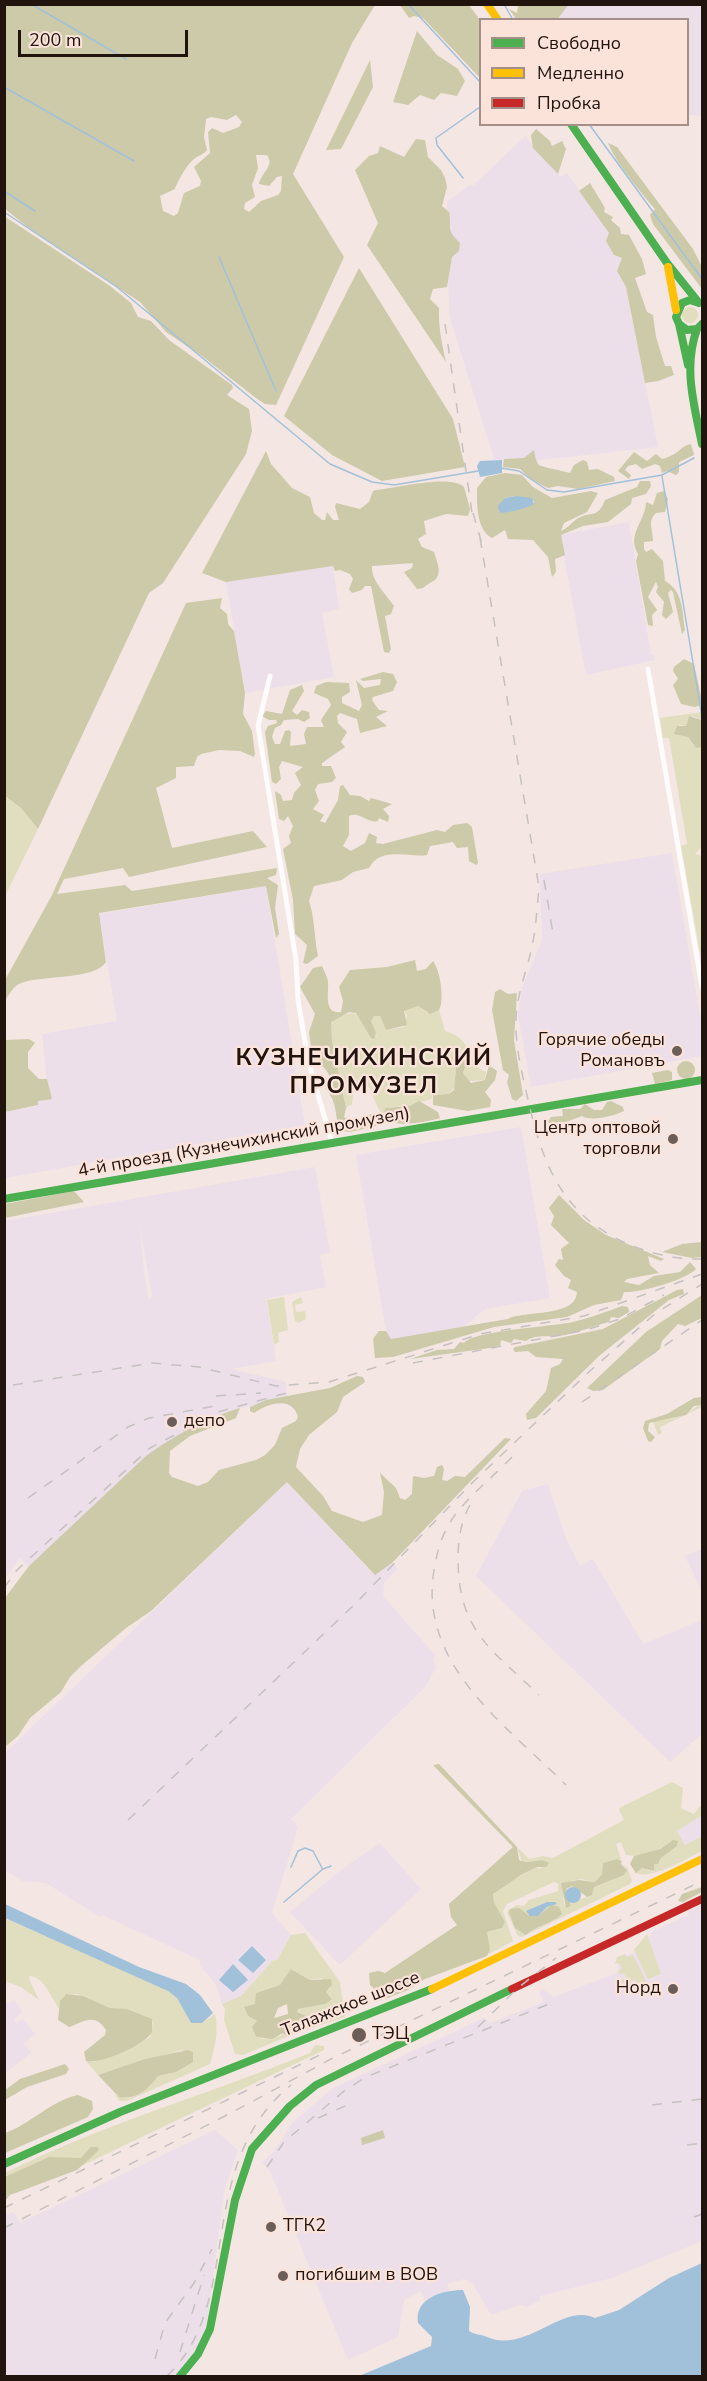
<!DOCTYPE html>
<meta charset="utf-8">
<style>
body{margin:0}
#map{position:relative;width:707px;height:2381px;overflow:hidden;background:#f4e6e2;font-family:"Nunito Sans",sans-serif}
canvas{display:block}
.frame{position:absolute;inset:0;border:6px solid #21140f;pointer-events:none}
.legend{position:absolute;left:479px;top:18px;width:210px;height:108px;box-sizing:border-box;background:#fce3da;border:2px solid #a49089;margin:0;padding:8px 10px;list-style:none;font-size:18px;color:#21140f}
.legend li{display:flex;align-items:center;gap:12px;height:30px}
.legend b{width:30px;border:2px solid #a49089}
.scale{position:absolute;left:18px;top:30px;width:170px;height:27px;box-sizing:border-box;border:3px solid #21140f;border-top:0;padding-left:8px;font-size:18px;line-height:21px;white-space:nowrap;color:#21140f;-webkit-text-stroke:4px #fce3da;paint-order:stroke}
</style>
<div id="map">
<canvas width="707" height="2381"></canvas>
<div class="frame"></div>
<ul class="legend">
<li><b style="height:8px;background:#4caf50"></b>Свободно</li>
<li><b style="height:8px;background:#ffc107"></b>Медленно</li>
<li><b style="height:8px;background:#c62828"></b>Пробка</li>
</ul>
<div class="scale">200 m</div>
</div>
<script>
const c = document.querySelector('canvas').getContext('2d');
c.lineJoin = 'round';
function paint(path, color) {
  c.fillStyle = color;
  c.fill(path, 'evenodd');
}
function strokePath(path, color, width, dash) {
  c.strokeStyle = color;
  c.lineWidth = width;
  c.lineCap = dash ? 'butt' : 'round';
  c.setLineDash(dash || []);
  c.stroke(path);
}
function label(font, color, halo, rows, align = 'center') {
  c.font = font + ' "Nunito Sans",sans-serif';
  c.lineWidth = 4.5;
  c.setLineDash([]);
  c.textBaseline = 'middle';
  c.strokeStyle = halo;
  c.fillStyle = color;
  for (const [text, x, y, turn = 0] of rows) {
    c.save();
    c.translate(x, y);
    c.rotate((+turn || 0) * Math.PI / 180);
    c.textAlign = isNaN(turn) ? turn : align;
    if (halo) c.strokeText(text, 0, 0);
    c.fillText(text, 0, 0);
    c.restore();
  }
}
const industrial = new Path2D(`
 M531 5H702V116L688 115V20H525Z
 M525 136 560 177 567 173 610 234 606 241 614 255 622 258 617 271 626 287 658 447 496 465 449 315 447 202 469 185H474Z
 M629 522 651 655H654L655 660 586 675 560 535Z
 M333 566 339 609 322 613 334 677 245 693 226 582Z
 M672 853 702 1027V1056L531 1087 518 1016 522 988 542 940 540 874Z
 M266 886 305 1125 5 1178V1112L38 1106V1101L50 1091 47 1083 42 1034 117 1021 99 914Z
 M521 1127 550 1298 485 1309 463 1327 391 1339 387 1337 356 1155Z
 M315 1167 330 1253 320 1255 326 1287 266 1299 276 1361 231 1369 286 1382 287 1396 221 1414 167 1441 29 1566 20 1558 5 1578V1221ZM139 1221 152 1296 149 1300 145 1280Z
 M287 1482 374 1575 392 1563 398 1569 384 1583 383 1596 435 1655 433 1661 436 1667 426 1686 291 1819 298 1827 272 1913 291 1935 278 1959 272 1961 241 1996 222 2004 216 1985 200 1965V1960L102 1915 100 1917 46 1883 22 1881 5 1870V1753Z
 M548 1484 566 1538 580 1566 593 1559 643 1644 702 1620V1734L670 1762 476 1576 522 1491Z
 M702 1549V1592L685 1556Z
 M702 1815V1836L685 1845 676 1831Z
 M380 1843 421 1889 340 1965 290 1912 341 1870Z
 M702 1904V2241L612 2278 540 2296V2300L527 2307 520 2305 491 2315 473 2284 464 2279 447 2284 450 2292 425 2300 421 2291 404 2300 398 2337 348 2360 269 2169 262 2163 275 2150 292 2123 333 2088 484 2018 490 2023 544 2002 539 1993 542 1989 554 1997 619 1972 617 1959 637 1951 646 1938 652 1935 651 1932 689 1915 688 1911Z
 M14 2000 22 2012 14 2020 16 2023 23 2019 35 2034 24 2043 31 2053 5 2073V2004Z
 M215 2130 238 2150 224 2192 207 2323 200 2342 176 2376H5V2216L14 2212 20 2223Z`);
const green = new Path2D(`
 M682 315a8 8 0 1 1 16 0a8 8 0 1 1-16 0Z
 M702 712 701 720 692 716 688 718 686 726 679 725 681 735 688 737 694 746 702 747V846L695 854 702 856V964L681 846 687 844 669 738H663L660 718Z
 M5 796 21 808 38 829 5 896Z
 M418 1006 427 1013 439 1010 445 1031C474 1038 466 1064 486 1072L485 1080 469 1081 463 1073 469 1056 459 1051 455 1076 457 1083 449 1094 433 1095 431 1099 410 1106 389 1107 383 1114C372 1105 376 1087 360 1080L355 1086 352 1104 346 1108 332 1041 331 1022C340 1016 349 1011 360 1015L363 1025 377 1037 371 1021 374 1016H380L386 1030 404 1027 407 1016 404 1010Z
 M284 1297 288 1330 278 1333 279 1342 274 1345 267 1300Z
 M301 1297 303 1303 295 1305 296 1312 305 1311 306 1319 298 1323 295 1321 292 1302Z
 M702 1405V1407L660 1427 662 1433 658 1435 653 1421C659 1422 681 1417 686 1414 694 1410 694 1406 702 1405Z
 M672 1782 683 1788 681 1808 694 1814 700 1806 702 1808V1815L677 1831 685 1845 702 1836V1851C687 1858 649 1882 634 1872L642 1868 654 1872V1864L659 1863 661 1858 677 1846 671 1841C660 1850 641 1858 626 1855L621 1842 616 1844 621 1859 603 1865 602 1874 595 1882 581 1879 571 1881C563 1890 561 1894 565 1906H571V1902L590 1896 594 1887 624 1875 626 1868 623 1865 627 1867 632 1881 630 1884 522 1937 518 1936 507 1913 508 1910 517 1905 524 1906 529 1900 558 1891V1884L554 1882 507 1904 503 1911 513 1941 489 1954 487 1932 502 1928 505 1922 494 1902 493 1894 502 1886 537 1867 540 1869 547 1861 522 1862 517 1847 529 1859 543 1856 553 1858 624 1820 619 1810 621 1807Z
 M4 1918 164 1988 177 1998 191 2023H202L215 2014C219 2031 215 2047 210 2064L127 2101H120L114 2094C131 2105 148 2090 158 2076L176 2072 193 2061 182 2050 98 2075 86 2061 93 2062 118 2054 150 2037 153 2022 127 2009H113L77 1994 64 1995 60 2010C51 1999 46 1978 30 1976L29 1979 39 2000 21 1987 5 1981Z
 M305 1933 340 1982 345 2017 291 2035 243 2055 235 2054 224 2020 225 2009 222 2004 241 1996 272 1961 278 1959 291 1935ZM292 1969 310 1980 322 1978 331 1988 326 1992 332 1998 325 2004 298 2009 297 2012 306 2017 302 2030 297 2032 290 2029 285 2035 283 2033 281 2036 263 2039 256 2037 253 2029 257 2021 248 2016 244 2008 257 2003 256 1993 280 1985Z
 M647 1934 661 1974 648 1979 634 1950Z
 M625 1954 627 1957 633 1955 647 1983V1987L639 1990 635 1980 631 1981 636 1991 629 1994 626 1983 623 1984 621 1980 626 1978 624 1973 619 1974 618 1971 622 1969 619 1963 615 1964 617 1957Z
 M315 2045 324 2046V2050L79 2167 5 2186V2173C103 2124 209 2094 310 2053Z`);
const forest = new Path2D(`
 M5 4 375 5 352 43 293 174 344 257 276 405 265 404 256 398 202 356 166 332 140 302 30 229 5 209ZM236 115 242 122 239 127 223 133 212 128 208 132 210 153 194 167 201 181 200 186 184 193 178 213 174 216 163 211 160 196 175 189C177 182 188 163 194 159 199 155 203 155 207 150L204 137 206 119 211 117 227 120ZM256 155H267C275 166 261 173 259 184L269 186 277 177 282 176 281 191 278 195 261 201 249 212 244 209 245 203 255 197 252 185 258 168Z
 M400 5H469L480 20V78L423 18 414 16 409 18Z
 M518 5V4L568 5 557 20 516 19 509 9 517 13Z
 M417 31 437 55 458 69 465 81 457 96 441 93 434 100 420 95 408 105 393 102Z
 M370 60 373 87 341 149 326 150Z
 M536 129 550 141 552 146 562 141 566 149 558 174 533 148 531 135Z
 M416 139 425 140 428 157 441 170 445 178 447 187 442 206 449 212C452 228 445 229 460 243L459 251 452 257 447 287 433 289 430 299 439 308C438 325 442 345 446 362L367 245 378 223 355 170 369 156 378 153 380 146 404 157Z
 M608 143 617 147 693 249 702 267V289L653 224 650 215 655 209C642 194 615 162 608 143Z
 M590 183 605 208 604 212 613 217 611 220 620 228 621 234 629 235 642 259 646 274 635 278 647 312 653 315 656 337 665 366H671L674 375 658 381 645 383 626 287 617 271 622 258 614 255 606 241 609 233 579 191Z
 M4 216 110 286 131 303 138 317 151 321 169 340 232 385 233 388 227 395 249 409 252 431 246 454 163 583 149 593 38 829 21 808 5 796Z
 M359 268 453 419 465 467 382 481 332 455 284 416Z
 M691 444 694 455 679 462V472L676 475 667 471 662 473 660 466 655 464 642 469 636 464 628 466 625 470 631 475 629 479 618 471 634 452 647 461 656 454 662 459C679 455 680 446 691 444Z
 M534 450C535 455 536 462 539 465 541 467 564 471 570 473L574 465 583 460 587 462 589 470 598 469 614 477 615 481 578 489 558 486 548 488 530 479 520 469 503 467 504 459 524 458Z
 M266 451 271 464 292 488 310 497 314 513 322 520H325L327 512 333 520H339L335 507 336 503 360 509 369 502 373 491 376 490C397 488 450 474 464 487L470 509 468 516 446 514 424 521 426 534 418 539 422 547 434 552C438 565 444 577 430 583 424 586 424 589 417 589L404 572 412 568 413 563 372 566C371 581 386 594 394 606L391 614 385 616 391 649 389 653 384 652 371 586H365L362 590 352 593 349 589 353 579 350 574 340 570 335 571 333 566 226 582 202 573Z
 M505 473 522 475 533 487 552 498 591 491 598 493 587 512 564 523 561 531C568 528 571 523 577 519 591 510 597 520 605 500L637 487 640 481H650L651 486 646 494 632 498 631 504 608 522 583 526 561 535 565 555 555 559 556 572 552 577 548 557 533 540 508 539 505 530 492 538C476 529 477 504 477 488L486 477ZM516 496 534 501V503L500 513 505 498Z
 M664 491 668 499 665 512 656 513C647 522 653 529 653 541L644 542V549L646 552 652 549 663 561 665 581C683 591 682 610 685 630L682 634 673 592 671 590 668 593 673 612 666 619 662 615 664 602 656 592 658 587 656 582 648 597 657 610 652 615 653 626 648 625 636 561 638 554C626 534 646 521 646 502L653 505 657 493Z
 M222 598 220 608 227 614 228 624 234 631 245 693 243 714 252 731 255 754 254 757 240 751 219 750 201 754 197 757 194 766 176 767V778L156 788 172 848 253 831 267 847 129 877 123 868 64 879 57 894 125 885 132 891 277 868 276 875 267 878 278 885 275 908 279 934 276 938 266 886 99 913 106 962C95 980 42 975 21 983 13 986 10 994 5 1000V980L51 897 186 603Z
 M684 659 694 664 702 701 701 705 695 707 681 704 673 685 678 679 673 671 674 667Z
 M383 672 393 674 397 682 393 691 373 697 372 700 379 710 388 711 376 717 387 726 360 733 357 719 340 713 337 716 338 723 347 732 341 742 345 747 322 763V766H331L336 778 332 782 318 784 315 790 319 801 313 809 324 815 320 821 325 823 338 800 340 786 343 785 350 795 360 796 369 801 371 798 392 804 383 809 389 816 388 822 379 818 378 821C367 824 360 811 349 816V835L343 846 351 851 365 843 369 833 377 837 376 843 383 844 437 830 445 832 453 825 467 823 472 827 478 863 476 865 469 861 468 847 457 848 453 842 430 846 427 855C409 858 381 846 369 868L353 872 342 880 314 886 309 901C315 919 314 937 318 956L307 964 303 963 307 945 295 934 293 900 283 849 291 843 289 836 293 826 288 816 284 821 279 819 275 791 281 795 283 801 292 800 294 793 301 785 295 773 303 767 282 761 279 767 281 779 276 784 272 782 265 732 268 726 277 723 276 720H269L262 716 266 711 282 714 290 690 302 685 304 691 292 711 297 715 302 710 309 712 310 718 304 722 298 719 284 720 281 725 275 728 272 737 275 744H280L285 731 289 730 291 732 290 746 306 744 304 734 307 727H324L321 720 331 705 328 699 314 693 316 686 326 682 349 683 350 692 342 697V703L359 711 362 705 356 680 364 688 380 685 381 679 363 681 360 679Z
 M689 716 701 720 702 747 696 748 688 737 674 734 677 726H686Z
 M415 960 417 971 426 969 433 961C440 970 445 1000 439 1010L430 1014 418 1006 404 1011 407 1025 386 1030 380 1016H374L371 1021 376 1033 374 1039 371 1038 356 1013 349 1012 331 1022 332 1041 346 1108 344 1117 352 1122 371 1114 378 1120 376 1126 350 1132 343 1131C332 1120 341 1106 325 1088L331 1084C330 1068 319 1066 312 1054L309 1032 315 1014 300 987 313 968 322 966C324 971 327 976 328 981 329 992 323 1015 341 1012L343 1001 339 987 350 970 387 967Z
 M500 989 508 994 517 993 514 1040 523 1095 516 1101 512 1099 507 1082 509 1075 503 1070 492 1010 495 992Z
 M29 1039 35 1043 28 1052V1068L39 1079H47L52 1099 38 1101V1105L5 1112V1040Z
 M459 1051 469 1056 463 1073 471 1083 485 1080 489 1065 497 1071 495 1080 485 1092 491 1100 490 1107 468 1111 433 1105V1095L449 1094 454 1090 456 1068 452 1058Z
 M677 1070a9 9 0 1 1 18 0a9 9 0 1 1-18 0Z
 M668 1070 672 1072V1080L655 1084 652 1073Z
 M419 1101 438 1112 440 1118C426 1122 392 1129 382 1117L386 1108 410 1106Z
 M611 1101 623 1107 624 1111C613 1116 592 1122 582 1116L566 1122 547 1123 551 1117 563 1116 562 1109H580L585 1104 594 1110H602L607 1102Z
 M74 1191 84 1202 5 1218V1204Z
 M559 1195 584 1220 606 1235 664 1259 661 1261 648 1256 650 1265 659 1273 627 1279 624 1282 639 1285 654 1276 680 1272 690 1262 696 1269C686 1280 640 1293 624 1292L621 1300 594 1305 567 1317 494 1327 393 1357 375 1358 373 1339 379 1331H386L391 1339 508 1319C524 1310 576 1318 577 1292L568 1288 571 1280 564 1276 555 1265 559 1259 563 1260 561 1249 569 1243 551 1225 554 1216 549 1208Z
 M702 1242V1257L692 1258 662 1252 682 1244Z
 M683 1289 684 1294 669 1300 599 1356 536 1418 527 1420 526 1414 546 1391 551 1368 560 1364 563 1359 536 1357 528 1351 515 1352 513 1349 515 1347 603 1329 677 1290Z
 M702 1295V1318L685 1326 678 1324 662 1341 660 1349 603 1390 593 1391 587 1388 646 1332Z
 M622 1306 628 1307 629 1312 619 1318 611 1317 609 1322C592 1326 576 1334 559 1336 547 1337 535 1334 526 1341L514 1339 511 1343 501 1340 500 1346 490 1348 410 1359 437 1350 454 1349 460 1342 464 1343C475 1330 551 1327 573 1322 589 1318 606 1312 622 1306Z
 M357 1376 363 1377 365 1382 343 1397 337 1412 309 1435 300 1449 296 1467 323 1496 332 1511 363 1522 382 1515 384 1492 380 1473 396 1488 400 1498 405 1500 412 1494 413 1476 424 1478 434 1476 437 1467 442 1465 444 1469 442 1480 447 1481 455 1476 465 1477 505 1438 511 1439 392 1563 375 1575 287 1482 151 1611 126 1628 81 1666 70 1677 61 1692 30 1718 18 1736 5 1747V1598L29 1566 146 1456C175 1435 206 1418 240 1408L236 1418 190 1436 170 1451 169 1473 172 1477 198 1486 208 1482 219 1470 256 1460 265 1455 275 1445 282 1428 296 1421 298 1417C292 1395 267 1404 254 1413L250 1411V1407L266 1400 330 1388Z
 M702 1397V1405L694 1406 686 1415 649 1423 648 1431 655 1437 651 1442 648 1441 643 1428 645 1421 667 1414 694 1398Z
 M439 1764 517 1847 519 1860C530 1866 539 1856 549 1863L546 1867H537L521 1875 493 1894 494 1902 505 1922 502 1928 487 1932 490 1950 487 1956 425 1979 408 1990 385 1999 370 1985 369 1973 378 1971 385 1973 457 1925 451 1917 449 1904 513 1847 433 1765Z
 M673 1840 678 1841 677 1846 661 1858 658 1864H654V1871L642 1868 636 1873 630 1864 634 1856 660 1849Z
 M617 1859 622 1861 621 1864 627 1870 624 1875 594 1887 592 1895 587 1897 572 1886 566 1889 571 1906 566 1908 561 1883 579 1880 595 1882 602 1874 603 1863Z
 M702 1887V1892L683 1902 678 1901 682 1894Z
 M552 1905 559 1907 562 1914C552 1924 536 1925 526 1935L515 1928 509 1912 511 1909 519 1908 528 1915 538 1916Z
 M291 1969 310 1980 331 1979 332 1985 326 1992 332 1999 325 2004 298 2009 297 2012 306 2016C306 2024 306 2029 297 2032L290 2029 285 2035 283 2033 272 2039 256 2037 252 2027 257 2021 248 2016 244 2007 255 2004 256 1993 280 1985ZM287 2004 288 2014 274 2018 278 2008Z
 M66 1994 83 1996 110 2008 127 2009 152 2019V2032C145 2045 100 2065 86 2061L84 2052 105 2035 106 2030C95 2012 83 2022 69 2027L58 2020 60 2001Z
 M188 2050 193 2052V2062L176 2072 158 2076C148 2090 136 2100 119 2097L98 2075 145 2059Z
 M65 2064 69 2069 66 2074 27 2087 5 2100V2090L20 2079Z
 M78 2095 92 2101 93 2109 88 2117 5 2153V2133C31 2124 50 2101 78 2095Z
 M383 2130 385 2138 362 2145 361 2138Z
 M91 2147H98L99 2150 77 2170 10 2195 5 2201V2177L49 2157 81 2158Z`);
const water = new Path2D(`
 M502 460V473L480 477 477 466 480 461Z
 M516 496 532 498 534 504C525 509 511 512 500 513L498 506 505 498Z
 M565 1895a8 8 0 1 1 16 0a8 8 0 1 1-16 0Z
 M547 1902H555L557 1904 547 1907 538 1916H530L526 1911Z
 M5 1904 139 1967 186 1984 200 1995 213 2013 202 2023H191L177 1998 168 1991 5 1918Z
 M252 1946 266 1960 253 1973 238 1960Z
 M233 1964 248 1980 233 1992 219 1980Z
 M702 2263V2376H359L431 2346 432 2337 418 2323C414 2298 443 2290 463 2290L470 2307 469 2331C475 2335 480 2334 487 2337 526 2354 563 2302 595 2318L619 2310 669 2278Z`);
const stream = new Path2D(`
 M31 4 126 59
 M408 4 480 82
 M504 4 513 20
 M4 87 134 161
 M589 124 702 279
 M463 178 437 145 436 138 480 107
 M4 191 35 211
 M4 212 117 287 330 464 372 482 394 485 478 471
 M219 257 276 391
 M501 468 519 471 547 490 564 492 662 475 694 458
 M662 476 702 717
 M291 1867 298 1851 305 1848 313 1851 322 1868
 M284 1902 323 1869 331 1866`);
const street = new Path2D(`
 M648 669 702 987
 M270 676 258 726 296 960 298 1000 308 1060 332 1143`);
const fast = new Path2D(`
 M571 124 667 263 699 303
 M699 303 690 300 682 303 676 317 679 324 687 330 697 329 702 324
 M679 324 688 365
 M697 329C683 367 694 405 702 444
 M4 1199 702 1080
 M4 2164 120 2112 432 1989
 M180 2376 198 2354 210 2329 235 2200 252 2149 290 2106 316 2085 512 1989`);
const slow = new Path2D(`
 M487 4 498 20
 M668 267 676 310
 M432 1989 702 1859`);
const jam = new Path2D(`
 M512 1989 702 1899`);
const rail = new Path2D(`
 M445 324 473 520
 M473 513 482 544
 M480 538 539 887C537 908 536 930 531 951 526 973 517 995 516 1018 515 1043 521 1070 527 1095 535 1131 545 1170 569 1200 599 1239 655 1260 702 1259
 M544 880 554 939
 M413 1363 586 1330 620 1319 664 1295
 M13 1385 152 1363 199 1367 276 1386 329 1382 480 1334 584 1316 702 1274
 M216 1396 261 1393
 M582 1402 702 1320
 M512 1457C494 1476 471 1494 455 1515 443 1531 437 1550 434 1570 418 1665 507 1726 566 1785
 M28 1498 128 1427 149 1418 221 1405
 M470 1505C461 1521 458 1540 458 1558 458 1631 491 1649 539 1695
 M4 1588 17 1570 150 1448 218 1412 290 1392
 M128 1820 354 1605 473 1482 591 1370 656 1313 702 1284
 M478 2027 519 1987 556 1958
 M652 2105 702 2099
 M318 2118 352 2103
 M687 2145 702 2143
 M267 2167 284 2142 344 2091 366 2077 549 2004
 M4 2208 324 2053
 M694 2217 702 2214
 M4 2228 229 2114 331 2059 702 1881
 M180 2352 204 2275
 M155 2359 165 2323 194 2283 212 2249
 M167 2376C246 2301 192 2166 291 2085`);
const markers = [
 [677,1051,6,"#6b5e59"],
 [673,1139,6,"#6b5e59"],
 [172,1422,6,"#6b5e59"],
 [673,1989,6,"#6b5e59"],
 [359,2035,8,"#6b5e59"],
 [271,2227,6,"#6b5e59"],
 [283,2276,6,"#6b5e59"]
];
const poiNames = [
 ["Горячие обеды",665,1041,"right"],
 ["Романовъ",665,1062,"right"],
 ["Центр оптовой",661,1129,"right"],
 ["торговли",661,1150,"right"],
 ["депо",184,1422],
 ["Норд",661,1989,"right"],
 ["ТЭЦ",372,2035],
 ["ТГК2",283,2227],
 ["погибшим в ВОВ",295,2276]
];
const streetNames = [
 ["4-й проезд (Кузнечихинский промузел)",244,1143,-10],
 ["Талажское шоссе",351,2005,-22]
];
const districtNames = [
 ["КУЗНЕЧИХИНСКИЙ",364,1059],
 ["ПРОМУЗЕЛ",364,1087]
];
paint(industrial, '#ecdfe9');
paint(green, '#e1debf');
paint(forest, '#cccaa8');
paint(water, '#a1c1db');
strokePath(stream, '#a1c1db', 1.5);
strokePath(street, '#fdfbfb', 5);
strokePath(fast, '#4caf50', 8);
strokePath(slow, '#ffc107', 8);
strokePath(jam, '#c62828', 8);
strokePath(rail, '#c5c1c0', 1.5, [10, 10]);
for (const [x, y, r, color] of markers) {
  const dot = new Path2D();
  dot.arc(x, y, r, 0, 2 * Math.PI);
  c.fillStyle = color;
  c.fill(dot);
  strokePath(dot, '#fce3da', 2);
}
label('18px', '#21140f', '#fce3da', poiNames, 'left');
label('18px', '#21140f', '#fce3da', streetNames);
c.letterSpacing = '1.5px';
label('bold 24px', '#21140f', '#fce3da', districtNames);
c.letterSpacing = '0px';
</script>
